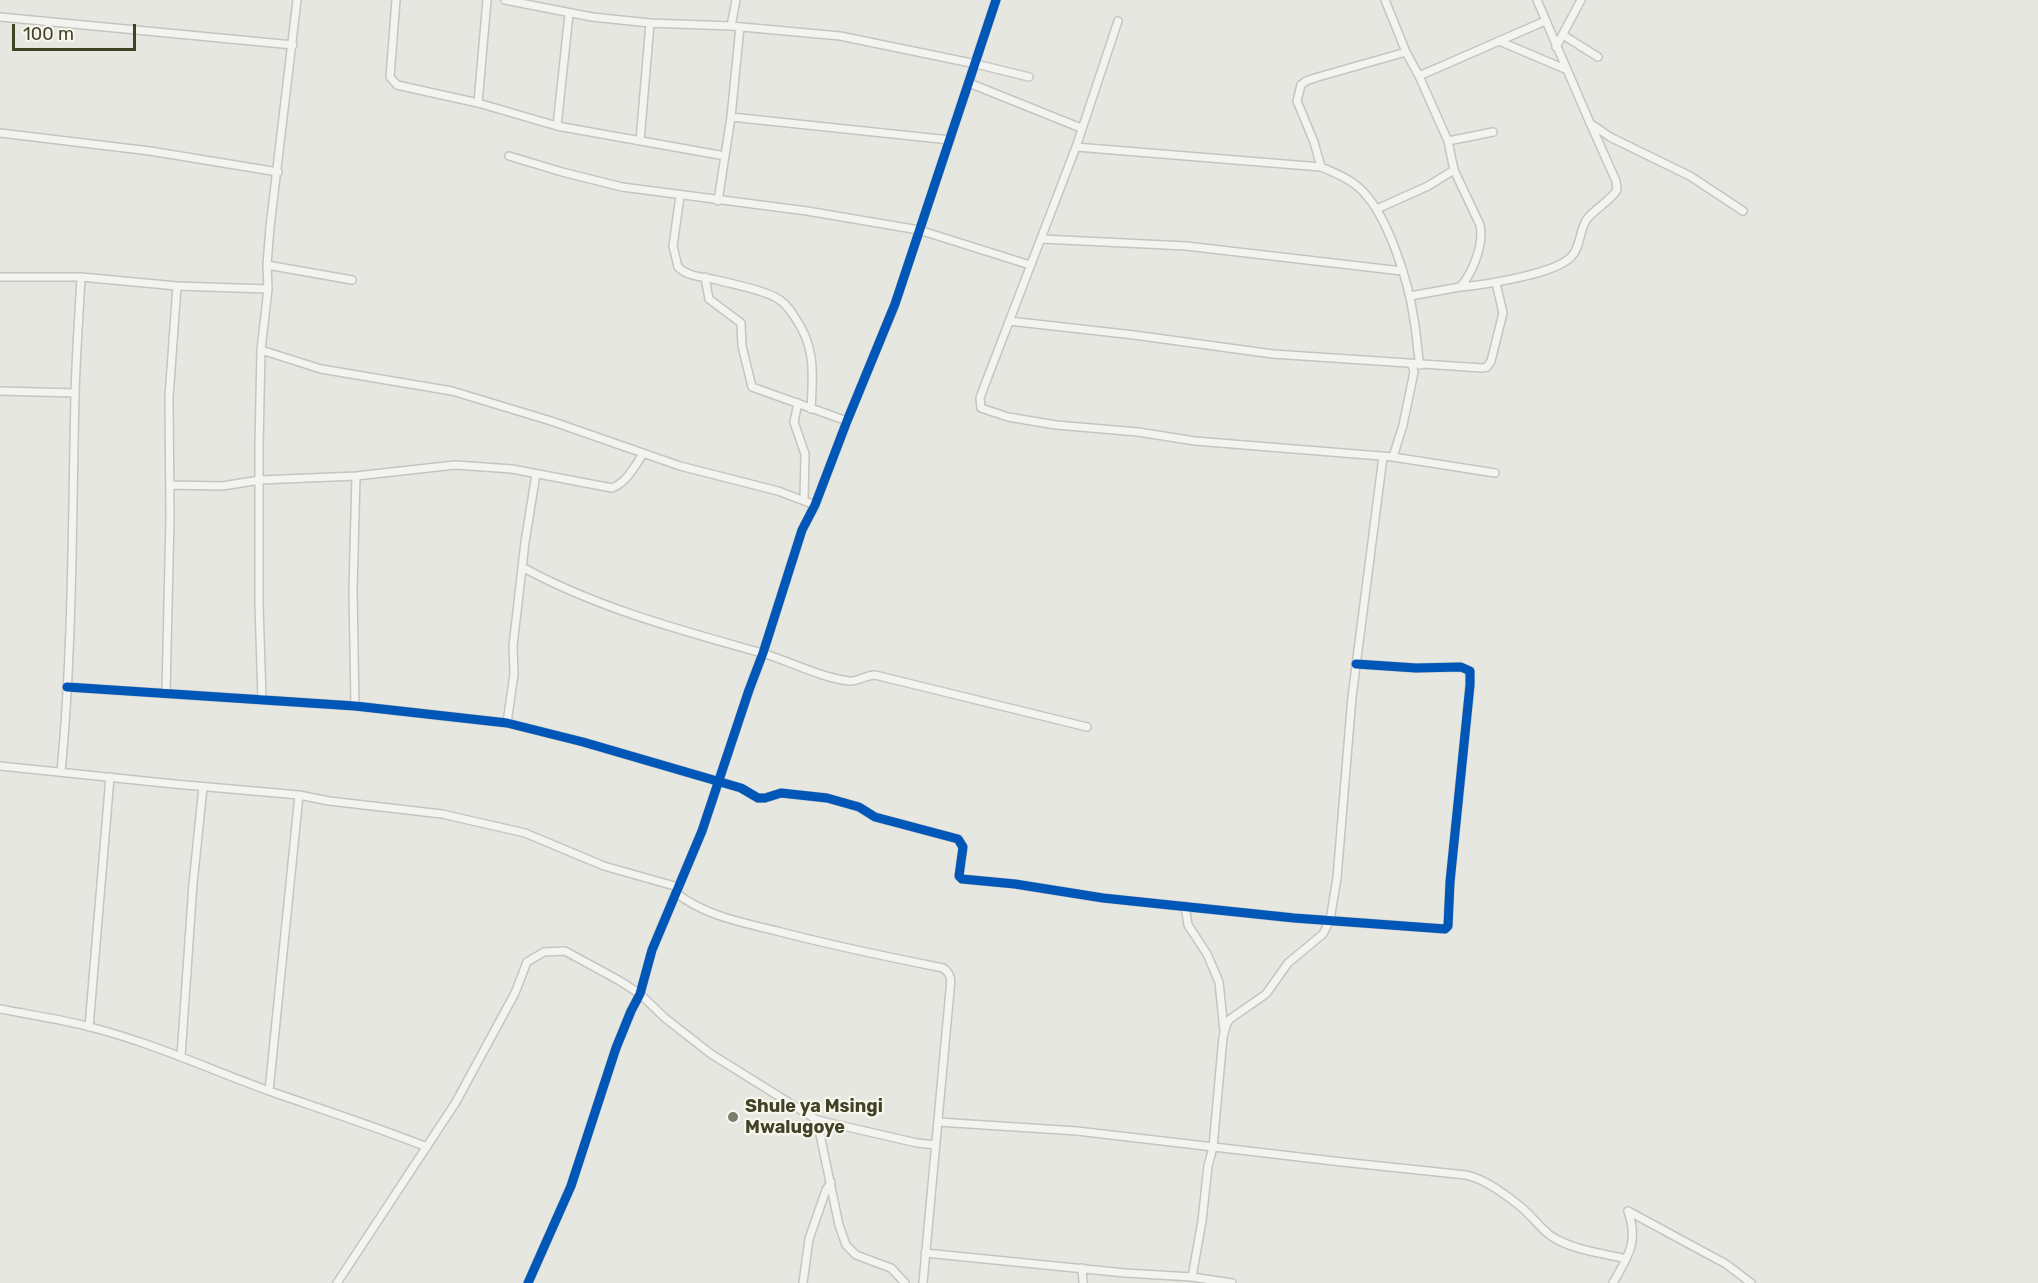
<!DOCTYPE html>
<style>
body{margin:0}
#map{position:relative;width:2038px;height:1283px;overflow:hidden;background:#e7e7e2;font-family:Rubik,sans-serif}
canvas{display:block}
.scale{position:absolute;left:12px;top:24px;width:124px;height:27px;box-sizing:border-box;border:3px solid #424226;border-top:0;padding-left:8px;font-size:18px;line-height:21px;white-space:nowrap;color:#424226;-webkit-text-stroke:4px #f7f7ee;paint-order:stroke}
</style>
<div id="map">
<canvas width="2038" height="1283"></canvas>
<div class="scale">100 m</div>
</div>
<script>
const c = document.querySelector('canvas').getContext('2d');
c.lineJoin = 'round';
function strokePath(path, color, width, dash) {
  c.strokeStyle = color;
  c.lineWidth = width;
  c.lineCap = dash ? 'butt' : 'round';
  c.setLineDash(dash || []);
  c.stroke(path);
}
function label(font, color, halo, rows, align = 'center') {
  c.font = font + ' Rubik,sans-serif';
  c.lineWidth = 4.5;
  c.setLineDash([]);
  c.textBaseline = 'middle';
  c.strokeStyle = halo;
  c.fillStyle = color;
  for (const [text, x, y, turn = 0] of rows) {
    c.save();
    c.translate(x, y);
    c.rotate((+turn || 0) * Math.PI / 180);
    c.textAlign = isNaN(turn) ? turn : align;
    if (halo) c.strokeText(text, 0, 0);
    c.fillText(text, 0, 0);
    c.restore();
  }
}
const street = new Path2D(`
 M396 0 390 77 397 85 478 103 557 126 725 156
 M505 0 592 17 650 23 731 26 840 36 976 64 1029 77
 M1385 0 1406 52 1419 76 1448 141 1454 170 1480 225C1484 244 1473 273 1460 287L1410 296
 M1537 0 1590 123 1610 137 1690 176 1743 211
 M0 17 293 45
 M1118 21 1076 147 984 387 980 398 981 408 1008 417 1056 425 1138 432 1195 441 1393 457 1495 473
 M731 26 736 0
 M1563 35 1598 57
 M1499 41 1565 69
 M1556 47 1581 0
 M1419 76 1545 21
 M969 83 1081 128
 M478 103 487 0
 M731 117 950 140
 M557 126 569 14
 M0 133 150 151 278 172
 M640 141 650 23
 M1448 141 1493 132
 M1076 147 1321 167C1333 172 1347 177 1357 186 1387 210 1409 283 1414 320 1417 335 1417 350 1420 365
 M509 156 562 172 622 187 807 211 919 230 1030 265
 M1321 167 1314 142 1297 101 1301 85 1306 81 1318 77 1406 52
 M680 196 673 246 678 267C688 277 704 277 717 280 736 285 757 288 775 297 783 301 789 308 794 316 816 347 813 373 811 409
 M718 201 731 117 740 27
 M1377 209 1428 186 1454 170
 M1042 239 1186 246 1402 271
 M267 265 352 280
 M0 277H81L177 286 268 289
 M705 277 709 299 741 323 742 346 752 387 847 421
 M1460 287C1484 285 1555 274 1571 257 1581 247 1579 230 1587 219 1596 208 1610 201 1617 190L1616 181 1591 125
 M1009 321 1134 335 1273 354 1482 368 1487 367 1491 361 1503 313 1496 283
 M261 350 321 369 452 391 551 421 680 466 778 491 815 505
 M0 391 75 393
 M798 403 794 422 805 454 804 499
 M1393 457 1403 425 1414 372 1412 365
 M170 485 222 486 260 480 356 476 455 465 512 469 612 488C627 482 635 466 643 454
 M522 567C597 608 680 630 762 653 789 661 822 678 849 681 857 682 866 675 875 675L1087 727
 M67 687 355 706 507 723 583 742 741 788 758 798H765L781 793 827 798 859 807 875 817 958 839 963 847 959 876 962 879 1015 884 1103 898 1294 918 1445 929 1448 926 1450 882 1470 685V671L1461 667 1416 668 1356 664
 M166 693 170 518 169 397 177 286
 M262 700 259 604V446L261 350 268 289 267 265 270 227 297 0
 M355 706 353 590 356 476
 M507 723 514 674 513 646 525 542 536 474
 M0 766 174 784 299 795 329 801 442 814 525 833 604 866 678 887
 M61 772C73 647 72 521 75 395 76 356 79 316 81 277
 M676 893C706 916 741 922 777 931 833 946 888 957 943 968 952 974 951 981 950 990L923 1283
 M1185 906 1188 925 1207 954 1219 982 1224 1031
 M0 1009C30 1015 61 1019 90 1027 153 1043 211 1070 272 1092 324 1110 376 1127 427 1147
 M89 1027 110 777
 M181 1056 193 884 203 787
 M269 1091 299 795
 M817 1120 839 1225 846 1245 856 1255 891 1268 905 1283
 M938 1122 1077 1131 1342 1162 1466 1175C1483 1178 1508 1196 1521 1207 1532 1216 1540 1228 1551 1236 1572 1250 1602 1253 1626 1259
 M1628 1211 1726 1264 1751 1283
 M925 1253 1125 1273 1192 1277 1232 1283
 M1082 1268 1083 1283
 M1192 1277 1202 1221 1208 1166 1213 1147 1223 1037 1227 1023 1230 1019 1266 994 1288 963 1323 934 1330 920 1337 878 1352 697 1383 457
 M337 1283 456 1102 515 993 527 962 544 952 565 951 620 981 640 994 665 1018 711 1054 817 1120 917 1143 936 1145
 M528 1283 571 1186 616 1048 631 1011 640 994 652 950 702 831 749 690 763 653 802 530 815 505 847 421 895 304 996 0
 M803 1283 809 1239 826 1190 831 1182
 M1613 1283C1628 1256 1639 1243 1628 1211`);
const cycleway = new Path2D(`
 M67 687 355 706 507 723 583 742 741 788 758 798H765L781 793 827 798 859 807 875 817 958 839 963 847 959 876 962 879 1015 884 1103 898 1294 918 1445 929 1448 926 1450 882 1470 685V671L1461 667 1416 668 1356 664
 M528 1283 571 1186 616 1048 631 1011 640 994 652 950 702 831 749 690 763 653 802 530 815 505 847 421 895 304 996 0`);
const markers = [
 [733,1117,6,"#7c7c68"]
];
const poiNames = [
 ["Shule ya Msingi",745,1107],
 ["Mwalugoye",745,1128]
];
strokePath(street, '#c5c5c0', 10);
strokePath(street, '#f3f3f1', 7);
strokePath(cycleway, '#0057b8', 9);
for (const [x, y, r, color] of markers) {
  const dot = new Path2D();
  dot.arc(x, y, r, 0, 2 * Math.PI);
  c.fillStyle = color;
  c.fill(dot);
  strokePath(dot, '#f7f7ee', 2);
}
label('bold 18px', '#424226', '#f7f7ee', poiNames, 'left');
</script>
